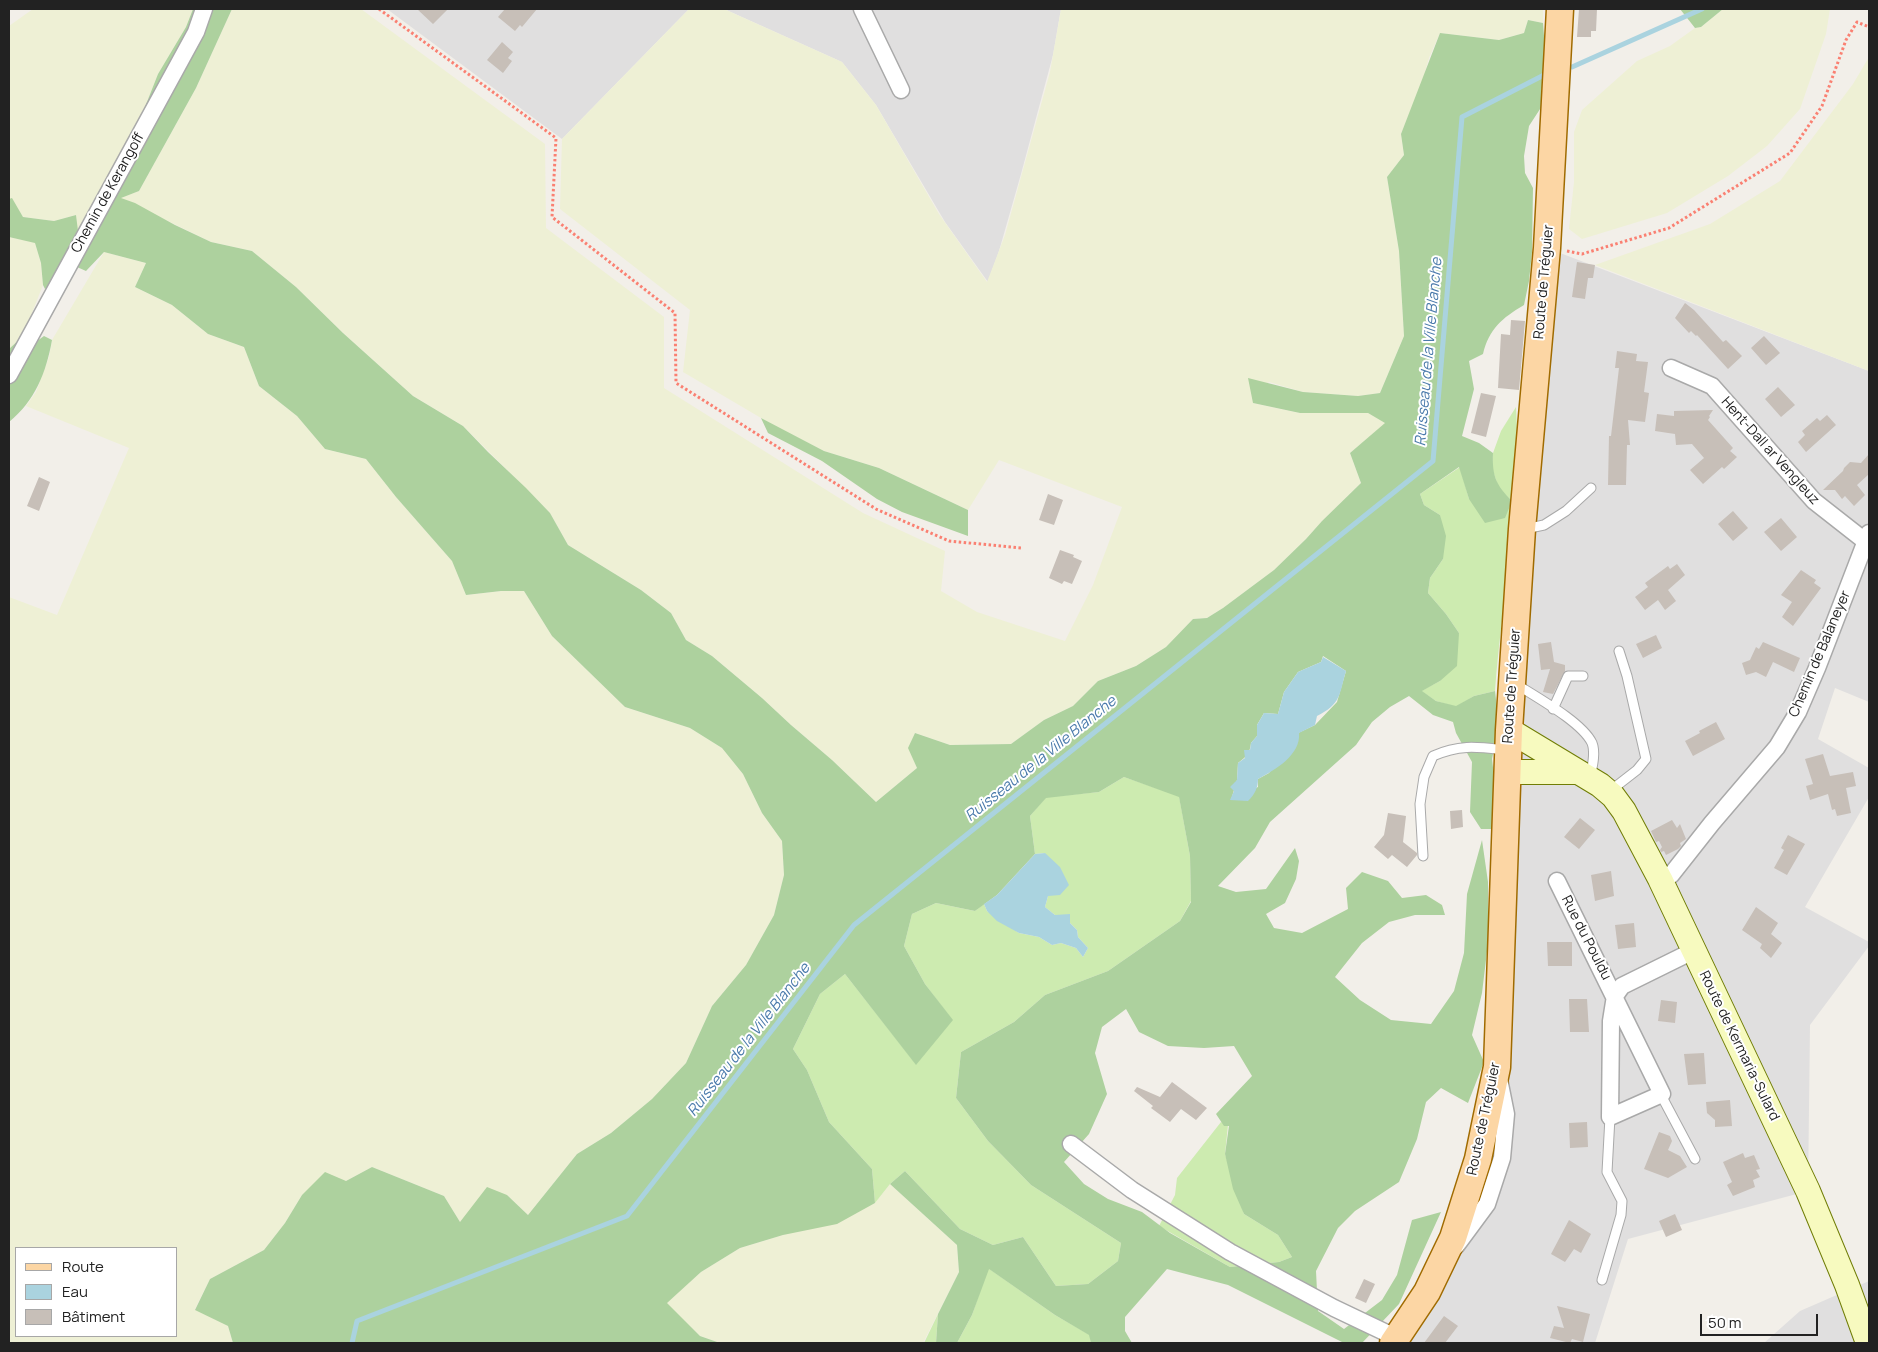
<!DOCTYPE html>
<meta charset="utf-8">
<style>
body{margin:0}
#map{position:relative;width:1878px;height:1352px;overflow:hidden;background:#f2efe9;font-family:Manrope,sans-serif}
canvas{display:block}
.frame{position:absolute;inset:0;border:10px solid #222;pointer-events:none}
.legend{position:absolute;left:15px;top:1247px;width:162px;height:90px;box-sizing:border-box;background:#fff;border:1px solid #a7a7a7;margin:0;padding:6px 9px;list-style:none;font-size:15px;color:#222}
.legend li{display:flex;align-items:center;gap:10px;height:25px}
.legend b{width:25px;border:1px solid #a7a7a7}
.scale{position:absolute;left:1700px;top:1314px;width:118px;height:22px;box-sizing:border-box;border:2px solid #222;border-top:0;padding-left:6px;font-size:15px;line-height:18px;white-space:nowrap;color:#222;-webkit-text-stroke:4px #fff;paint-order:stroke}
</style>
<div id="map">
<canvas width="1878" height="1352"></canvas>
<div class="frame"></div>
<ul class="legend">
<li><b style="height:6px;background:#fcd6a4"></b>Route</li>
<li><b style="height:14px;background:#aad3df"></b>Eau</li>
<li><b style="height:14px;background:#c7bfb8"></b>Bâtiment</li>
</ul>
<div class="scale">50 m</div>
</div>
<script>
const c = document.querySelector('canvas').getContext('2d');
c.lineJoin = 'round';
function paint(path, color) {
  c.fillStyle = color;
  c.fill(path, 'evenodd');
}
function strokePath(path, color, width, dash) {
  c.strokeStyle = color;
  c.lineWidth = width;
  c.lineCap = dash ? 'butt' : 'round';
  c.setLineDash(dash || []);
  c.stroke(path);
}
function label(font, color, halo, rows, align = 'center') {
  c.font = font + ' Manrope,sans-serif';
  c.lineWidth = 4;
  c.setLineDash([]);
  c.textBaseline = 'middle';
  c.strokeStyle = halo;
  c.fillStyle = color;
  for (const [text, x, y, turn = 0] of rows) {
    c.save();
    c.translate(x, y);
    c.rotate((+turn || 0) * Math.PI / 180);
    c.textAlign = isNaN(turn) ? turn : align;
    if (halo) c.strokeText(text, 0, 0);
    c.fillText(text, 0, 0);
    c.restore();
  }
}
const residential = new Path2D(`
 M387 9H689L562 139Z
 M724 9H1061L1053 55 1021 174 999 251 988 282 945 222 876 105 842 62Z
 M1547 248 1869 371V702L1835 688 1818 739 1869 768V797L1805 907 1869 942V946L1810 1025 1808 1191 1628 1239 1595 1343H1406L1497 1067Z
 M1869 1281V1343H1764L1800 1311Z`);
const farmland = new Path2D(`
 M33 9H193L186 27 158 74 143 112 77 232 76 215 54 221 23 217 12 199H9V26Z
 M232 9H361L545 144 546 228 664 317V388L863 513 945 551 941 591 977 612 1065 641 1093 585 1122 507 999 460 968 510 879 468 824 451 778 428 683 372 690 310 560 209 562 139 689 9H724L842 62 876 105 939 214 987 282 1005 235 1050 72 1061 9H1543V23L1528 20 1524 33 1499 40 1440 33 1429 58 1422 83 1401 134 1404 155 1387 177 1399 251 1404 336 1380 393 1358 396 1303 392 1269 382 1253 403 1300 413H1368L1386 423 1350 453 1361 483 1322 521 1306 539 1274 570 1223 608 1207 618 1193 619 1166 647 1136 666 1098 681 1073 706 1044 720 1011 744 950 745 915 733 909 748 917 768 876 802 832 760 791 725 762 698 712 656 686 640 671 613 641 590 568 545 550 513 463 426 413 396 343 333 296 287 252 251 211 242 120 198 139 191 196 88Z
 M1723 9H1830L1826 34 1800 109 1767 146 1728 176 1667 213 1582 239 1569 229 1574 182V132L1582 110 1637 61 1670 46 1695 28 1701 27Z
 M1869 57V371L1595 265 1710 224 1780 181 1853 84Z
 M9 237 35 242 41 263 43 285 23 336 9 349Z
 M104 252 146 263 135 287 172 305 208 334 244 347 259 386 297 416 325 449 366 459 396 497 452 561 466 595 501 591H524L552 636 625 707 690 728 722 748 743 774 762 813 782 841 784 875 774 915 746 965 712 1006 686 1063 652 1099 611 1133 577 1154 528 1215 507 1195 460 1222 444 1196 372 1167 346 1181 302 1195 285 1223 264 1250 210 1279 195 1309 228 1326 233 1343H9V597L57 615 129 448 26 406 36 392 49 357 52 340ZM16 1248H176V1336H16Z
 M890 1184 957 1245 959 1272 923 1343H720L700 1336 666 1303 701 1272 740 1248 783 1235 875 1203Z`);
const grass = new Path2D(`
 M1516 407C1522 502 1502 597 1495 691L1474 696 1456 707 1436 701 1421 691 1440 681 1459 633 1446 614 1428 593 1430 578 1443 559 1440 515 1424 505 1420 494 1460 467 1469 499 1512 501 1499 489 1492 468 1493 453 1501 431Z
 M1124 777 1179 796 1190 856 1191 901 1180 921 1108 971 1045 995 1014 1022 961 1052 956 1098 988 1141 1031 1185 1121 1243 1118 1261 1088 1284 1056 1286 1023 1237 993 1245 960 1229 905 1171 890 1184 875 1203 872 1169 829 1122 807 1070 793 1049 820 994 845 974 916 1064 952 1020 925 984 904 946 912 914 936 903 975 911 984 904 987 911 1019 933 1039 937 1052 945 1061 943 1076 948 1083 957 1088 948 1078 937 1077 930 1070 923 1055 915 1045 907 1048 896 1045 853 1035 854 1030 816 1046 797 1099 792Z
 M1221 1122 1228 1125 1225 1154 1244 1214 1278 1235 1292 1257 1279 1262 1230 1267 1159 1226 1175 1195 1177 1178Z
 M988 1268 1055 1315 1090 1335 1091 1343H957L972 1315Z
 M938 1314 936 1343H924Z`);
const forest = new Path2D(`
 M193 9H232L196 88 139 191 121 198 135 203 175 225 211 242 252 251 296 287 343 333 413 396 463 426 488 452 526 488 550 513 568 545 641 590 671 613 686 640 712 656 762 698 791 725 832 760 876 802 917 768 908 748 915 733 950 745 1011 744 1044 720 1073 706 1098 681 1136 666 1166 647 1193 619 1207 618 1223 608 1274 570 1306 539 1322 521 1361 483 1350 453 1385 423 1368 413H1300L1253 403 1248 378 1303 392 1358 396 1380 393 1404 336 1399 251 1387 177 1404 155 1401 134 1440 33 1499 40 1524 33 1528 20 1543 23 1546 61 1541 94 1542 106 1529 126 1524 156 1525 173 1533 188 1532 252 1529 281 1524 305C1502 318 1489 329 1483 354L1469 361 1474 389 1462 436 1479 443 1493 453C1492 476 1496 485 1512 501L1505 518 1485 523 1469 499 1459 467 1420 494 1424 505 1440 515 1446 536 1443 559 1430 578 1428 593 1446 614 1459 633 1457 666 1440 681 1422 691 1436 701 1456 706 1474 696 1495 691 1499 724 1492 759 1494 776 1492 829H1481L1470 812 1472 762 1456 733 1453 722 1433 715 1409 696 1390 707 1372 722 1356 745 1270 822 1255 848 1218 886 1236 892 1266 889 1295 848 1299 861 1296 879 1285 903 1266 914 1274 928 1302 933 1348 909 1346 888 1362 872 1388 881 1402 898 1426 895 1442 905 1445 915H1415L1389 922 1362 943 1335 977 1360 1000 1391 1020 1431 1024 1454 991 1464 953 1467 894 1482 840 1488 882V943L1482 993 1472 1035 1484 1062 1468 1103 1441 1088 1426 1102 1417 1139 1399 1182 1355 1211 1338 1228 1316 1271 1318 1311 1344 1329 1382 1300 1397 1275 1412 1220 1441 1212 1399 1304 1362 1343 1342 1342 1228 1285 1167 1269 1125 1317V1331L1132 1343H1091L1089 1335 1055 1315 989 1269 972 1315 957 1343H936L938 1314 959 1272 957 1245 890 1184 905 1171 960 1229 993 1245 1023 1237 1056 1286 1088 1284 1118 1261 1121 1243 1031 1185 988 1141 956 1098 961 1052 1014 1022 1045 995 1108 971 1180 921 1191 902 1190 856 1179 797 1124 777 1099 792 1046 798 1030 816 1035 854 997 895 975 911 936 903 912 914 904 946 925 984 953 1020 916 1065 845 974 820 994 793 1049 807 1070 829 1122 872 1169 875 1203 837 1224 783 1235 740 1248 701 1272 667 1303 700 1336 720 1343H233L228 1326 195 1310 210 1279 264 1250 285 1223 302 1195 325 1172 346 1181 372 1167 444 1196 460 1222 487 1187 507 1195 528 1215 577 1154 611 1133 652 1099 686 1063 712 1006 746 965 774 915 784 875 782 841 762 813 743 774 722 748 690 728 625 707 552 636 524 591H501L466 595 452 561 396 497 366 459 325 449 297 416 259 386 244 347 208 334 172 305 135 287 146 263 104 252 86 271 77 267 45 289 43 285 41 263 35 243 9 237V199L12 198 23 217 54 221 76 215 78 231 143 112 158 74 186 27ZM1323 656 1346 671 1337 702 1315 725 1298 733 1269 773 1258 779V787L1231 800 1237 780 1238 763C1246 757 1250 753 1251 743L1257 736V725L1264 713 1278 714 1284 692 1298 672 1321 662ZM1126 1009 1139 1032 1168 1046 1204 1048 1234 1046 1252 1076 1216 1114 1224 1126H1229L1225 1154 1233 1189 1244 1214 1278 1235 1292 1257 1279 1262 1230 1267 1170 1233 1142 1212 1108 1199 1084 1184 1064 1162 1089 1134 1107 1094 1095 1053 1102 1027Z
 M1680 9H1723L1701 27 1695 28Z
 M23 336 33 344 44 336 52 340C46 373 35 401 9 422V349Z
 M761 418 824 451 879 468 968 510V536L902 512 877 499 822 461 768 433Z`);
const water = new Path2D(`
 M1323 657 1346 671C1339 695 1341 704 1317 716L1315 725 1299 733C1301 755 1275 770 1258 779 1258 788 1255 794 1248 801L1230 800 1234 791 1230 787 1237 780 1238 763 1245 758 1244 750H1250L1251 743 1257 736V725L1264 713 1278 714 1284 692 1298 672 1321 662Z
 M1045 853 1060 867 1069 885 1060 895 1048 896 1045 907 1055 915 1070 914V923L1077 930 1078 937 1088 948 1083 957 1076 948 1061 943 1052 945 1039 937 1019 933 997 921 987 911 984 904 997 895 1035 854Z`);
const stream = new Path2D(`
 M1572 67 1702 9
 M352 1343 357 1321 627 1216 854 925 1433 461 1462 117 1546 74`);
const building = new Path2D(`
 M417 9H448L433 24Z
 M505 9H537L522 27 520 25 515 31 498 17Z
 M1579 9H1597L1596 31H1591V37H1577Z
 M502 42 513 52 508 58 512 61 503 73 487 60Z
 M1577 262 1595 265 1593 278H1588L1585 299 1572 297Z
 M1685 303 1694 310 1723 342 1726 340 1742 356 1728 369 1697 335 1696 336 1691 331 1689 333 1675 318Z
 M1511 320 1525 321 1519 390 1498 388 1501 334 1510 335Z
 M1764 336 1780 353 1766 365 1751 348Z
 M1617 351 1637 354 1636 361 1648 362 1644 392 1649 393 1645 422 1628 420 1630 445H1627L1626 485H1608L1609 436H1611L1619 368H1615Z
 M1778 387 1795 405 1781 417 1765 399Z
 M1481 393 1496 396 1486 437 1471 433Z
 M1713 410 1709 416 1710 417 1708 420 1733 448 1730 451 1737 457 1724 469 1722 467 1703 484 1690 470 1704 458 1692 444 1676 445 1675 434 1655 431 1657 414 1674 416V411Z
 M1827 415 1836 425 1806 452 1798 442 1805 435 1802 431 1817 418 1820 421Z
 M1869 454V474L1857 485 1865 495 1854 506 1845 496 1842 499 1835 490H1823L1843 471 1844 468 1850 462 1861 463Z
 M39 477 50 482 39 511 27 506Z
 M1048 494 1063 500 1054 525 1039 520Z
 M1733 511 1748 528 1733 541 1718 524Z
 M1781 518 1797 537 1781 551 1764 532Z
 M1060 550 1074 555 1073 557 1082 561 1072 584 1064 581 1062 584 1049 578Z
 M1677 564 1685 575 1668 590 1676 601 1665 610 1658 600 1645 610 1635 597 1648 587 1645 583 1668 566 1670 569Z
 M1801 570 1816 580 1814 583 1821 588 1793 626 1782 617 1792 602 1781 595Z
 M1656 635 1662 648 1643 658 1636 644Z
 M1551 642 1554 662 1565 665V671L1553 694 1543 692 1550 669 1541 670 1538 644Z
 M1763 642 1800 658 1794 672 1773 662 1766 677 1756 672 1746 675 1742 663 1750 660 1756 647 1759 649Z
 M1716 722 1725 739 1693 756 1685 741 1700 733 1699 731Z
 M1823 754 1830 776 1853 772 1856 786 1846 788 1851 813 1837 816 1835 809 1832 810 1828 794 1810 800 1806 786 1813 784 1805 759Z
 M1462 810 1463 827 1451 829 1450 811Z
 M1388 813 1406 816 1403 842 1417 853V855L1407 867 1392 855 1388 859 1374 847 1384 835Z
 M1580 818 1595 830 1579 849 1564 837Z
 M1672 820 1677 828 1680 824 1686 839 1680 843 1681 846 1678 849 1666 855 1664 851 1661 852 1660 850 1662 847 1659 841 1656 842 1651 831Z
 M1788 835 1805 844 1787 875 1774 868 1784 850 1781 848Z
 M1611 871 1614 896 1595 901 1591 875Z
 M1756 907 1778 923 1771 934 1782 943 1771 958 1760 948 1762 944 1742 930Z
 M1634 923 1636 947 1618 949 1615 925Z
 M1547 942H1572V966H1548Z
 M1569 999H1587L1589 1032H1570Z
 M1661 1000 1677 1002 1675 1023 1658 1021Z
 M1704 1053 1706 1084 1688 1085 1684 1054Z
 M1172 1082 1207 1108 1196 1120 1181 1109 1170 1122 1151 1108 1153 1106 1134 1091 1137 1087 1160 1097Z
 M1730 1100 1732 1126 1715 1127V1120L1707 1113 1706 1102Z
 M1587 1122 1588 1147 1570 1148 1569 1123Z
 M1659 1132 1670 1136 1672 1141 1668 1150 1680 1156 1687 1167 1668 1178 1644 1169Z
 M1743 1153 1745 1158 1754 1155 1760 1169 1756 1170 1760 1177 1753 1180 1755 1187 1733 1196 1727 1185 1732 1182 1723 1162Z
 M1675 1214 1682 1230 1666 1237 1659 1221Z
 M1569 1220 1591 1234 1581 1253 1574 1249 1565 1262 1551 1254Z
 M1364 1279 1375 1284 1366 1303 1355 1298Z
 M1557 1306 1590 1314 1583 1342 1572 1339 1570 1343 1550 1338 1554 1326 1564 1328Z
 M1444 1316 1458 1326 1445 1343H1424Z`);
const path = new Path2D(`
 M379 9 556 138 552 217 675 313 676 383 876 509 949 541 1022 548
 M1567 251 1582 254 1669 228 1790 153 1822 106 1846 40 1857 22 1869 27`);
const lane = new Path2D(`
 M1525 529 1544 525 1566 511 1591 488
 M1516 684C1536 697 1582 722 1592 743 1596 753 1592 768 1590 778
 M1553 709 1568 676H1583
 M1610 791 1637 770 1646 759 1627 676 1619 651
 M1423 856 1420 804 1424 777 1433 756C1460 744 1478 747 1506 750
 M1661 1095 1695 1159
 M1602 1280 1621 1215 1622 1201 1607 1172 1610 1117`);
const street = new Path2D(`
 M862 9 901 90
 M1671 368 1712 386 1814 501 1865 541
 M9 375 196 32 204 9
 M1660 879 1671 875 1712 823 1777 747 1798 712 1817 668 1869 533
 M1557 881 1662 1094 1610 1117 1611 1021 1615 996 1622 986 1693 951
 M1071 1144 1132 1190 1230 1252 1334 1308 1397 1338
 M1456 1246 1487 1204 1502 1158 1506 1114 1499 1079`);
const secondary = new Path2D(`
 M1509 730 1600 785 1613 796 1624 811 1660 879 1808 1191 1847 1285 1868 1343
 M1508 772H1576`);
const primary = new Path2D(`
 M1393 1343 1427 1292 1453 1238 1478 1159 1497 1067 1509 730 1522 529 1547 248 1560 9`);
const streetNames = [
 ["Chemin de Kerangoff",108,193,-61],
 ["Route de Tréguier",1544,282,-85],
 ["Hent-Dall ar Vengleuz",1770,451,48],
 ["Chemin de Balaneyer",1820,654,-67],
 ["Route de Tréguier",1512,686,-86],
 ["Rue du Pouldu",1586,938,63],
 ["Route de Kermaria-Sulard",1739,1046,64],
 ["Route de Tréguier",1484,1119,-78]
];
const waterNames = [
 ["Ruisseau de la Ville Blanche",1429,352,-85],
 ["Ruisseau de la Ville Blanche",1041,759,-39],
 ["Ruisseau de la Ville Blanche",749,1040,-52]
];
paint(residential, '#e0dfdf');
paint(farmland, '#eef0d5');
paint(grass, '#cdebb0');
paint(forest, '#add19e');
paint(water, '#aad3df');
strokePath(stream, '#aad3df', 5);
paint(building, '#c7bfb8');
strokePath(lane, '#a9a9a9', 11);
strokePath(street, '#a9a9a9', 19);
strokePath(secondary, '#707d05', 26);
strokePath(primary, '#a06b00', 29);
strokePath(path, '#fa8072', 3, [2.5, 2.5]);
strokePath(lane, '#fff', 9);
strokePath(street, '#fff', 16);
strokePath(secondary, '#f7fabf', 24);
strokePath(primary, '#fcd6a4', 26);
label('14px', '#222', '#fff', streetNames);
label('italic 15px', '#4a7aab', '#fff', waterNames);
</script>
